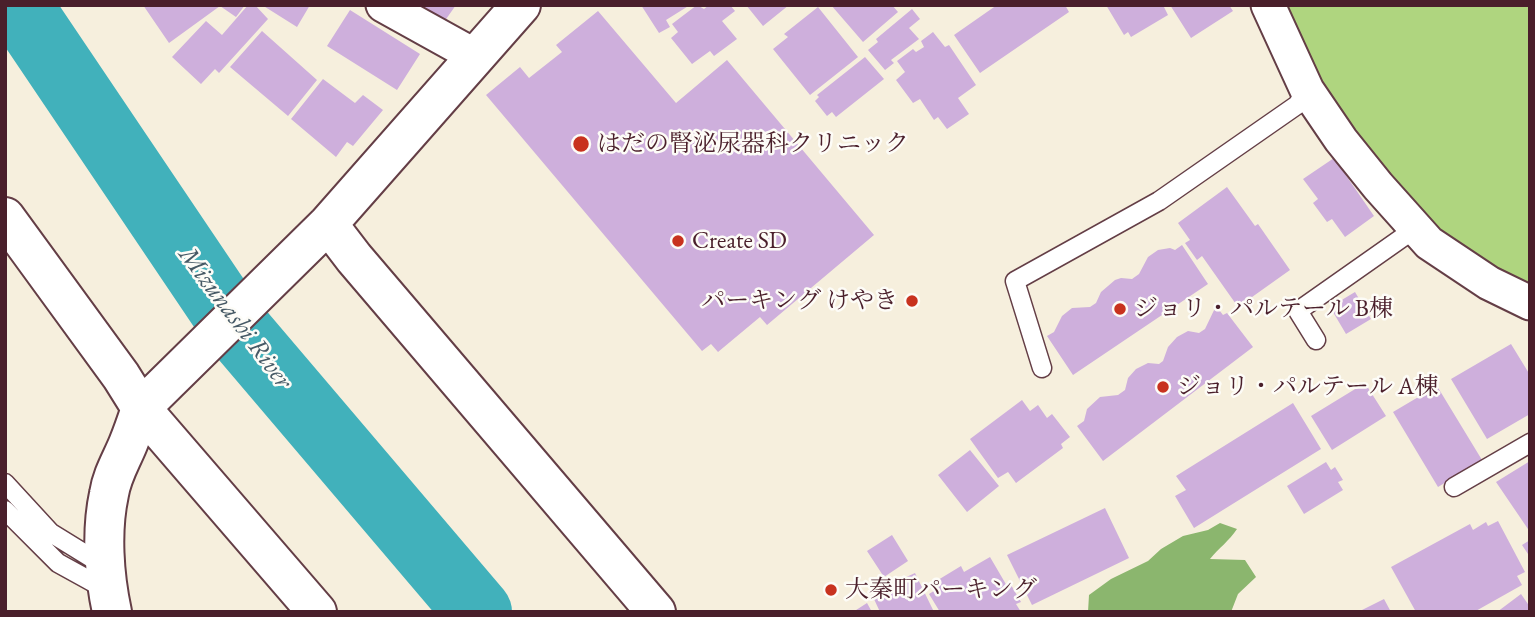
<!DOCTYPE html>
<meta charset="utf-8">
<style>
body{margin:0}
#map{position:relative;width:1535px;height:617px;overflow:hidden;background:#f6efdd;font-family:"EB Garamond",serif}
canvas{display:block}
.frame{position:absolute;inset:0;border:7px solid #4a1f2b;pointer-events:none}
</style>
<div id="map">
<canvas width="1535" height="617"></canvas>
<div class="frame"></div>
</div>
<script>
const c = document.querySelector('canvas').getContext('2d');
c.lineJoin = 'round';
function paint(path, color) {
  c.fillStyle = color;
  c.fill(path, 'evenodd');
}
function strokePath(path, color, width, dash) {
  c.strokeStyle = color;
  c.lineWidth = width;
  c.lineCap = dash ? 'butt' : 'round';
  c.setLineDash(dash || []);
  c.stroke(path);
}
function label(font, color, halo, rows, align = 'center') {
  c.font = font + ' "EB Garamond","Noto Serif JP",serif';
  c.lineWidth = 5;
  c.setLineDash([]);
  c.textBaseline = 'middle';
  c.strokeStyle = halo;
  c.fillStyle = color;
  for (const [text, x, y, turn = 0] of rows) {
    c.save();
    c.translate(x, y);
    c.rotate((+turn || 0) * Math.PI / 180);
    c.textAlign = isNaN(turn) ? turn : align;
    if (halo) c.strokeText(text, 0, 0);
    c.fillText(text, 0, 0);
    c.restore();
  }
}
const green = new Path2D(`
 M1283 5H1530V292L1451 244 1402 199 1323 94Z`);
const forest = new Path2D(`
 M1220 523 1237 529C1229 541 1219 548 1210 559L1245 560 1256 577 1238 594 1231 612H1088L1089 595 1111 579 1148 561 1161 549 1183 536 1208 530Z`);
const river = new Path2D(`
 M18 5 233 324 478 612`);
const building = new Path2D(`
 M143 5 192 6 245 5 236 17 220 6 169 43Z
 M248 5H255L268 19 219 73 215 69 201 84 172 57 206 21 222 35Z
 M262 5H310L297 27Z
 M411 5H456L444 22Z
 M641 5H690L666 20 670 27 659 33Z
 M697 5 704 9 709 5H730L735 11 722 21 737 39 714 56 710 51 692 64 671 38 678 32 672 24Z
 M746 5H789L763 26Z
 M831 5H892L898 12 863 42Z
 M997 5H1065L1069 12 980 73 954 35Z
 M1106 5H1163L1168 15 1131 37 1128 32 1124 35Z
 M1170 5H1229L1233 11 1191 38Z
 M818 7 858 57 810 95 773 49 788 37 784 34Z
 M912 9 920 19 909 28 919 39 891 60 894 63 885 70 868 50 878 42 876 39Z
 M350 10 420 54 397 90 327 46Z
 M598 11 676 103 727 60 874 235 767 325 760 317 718 352 711 344 702 351 486 95 520 67 529 78 562 52 556 45Z
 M262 31 317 80 288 116 230 67Z
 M933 32 945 47 949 45 976 85 958 98 969 114 947 129 938 117 934 120 920 99 913 103 896 80 905 72 897 61 913 49 916 52 924 47 921 41Z
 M865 57 884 79 836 117 832 112 827 116 815 101 819 97 817 95Z
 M323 79 355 103 363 95 383 110 353 146 347 142 336 157 291 119Z
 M1334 158 1374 216 1345 237 1332 219 1327 222 1313 203 1318 199 1303 179Z
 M1227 187 1255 226 1258 224 1290 270 1238 307 1202 256 1197 260 1185 243 1190 240 1178 223Z
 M1182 245 1208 284 1073 375 1047 336 1054 332 1062 316 1072 308 1090 307 1096 303 1101 292 1115 280 1121 278 1132 279 1139 274 1148 257 1158 250 1170 248 1175 250Z
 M1355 292 1371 319 1346 334 1330 307Z
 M1216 306 1223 315 1227 313 1253 347 1103 461 1077 426 1084 421 1087 409 1100 397 1118 395 1125 390 1128 378 1136 369 1148 363 1159 364 1163 361 1168 347 1177 337 1188 331 1199 333 1205 329Z
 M1511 344 1530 375V414L1487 439 1451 379Z
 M1365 383 1386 416 1332 450 1311 416Z
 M1437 386 1482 460 1438 487 1393 412Z
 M1022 400 1030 411 1038 405 1047 418 1052 414 1070 437 1061 444 1063 448 1016 483 1008 472 998 478 970 439Z
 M1293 403 1321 449 1194 528 1175 496 1186 490 1176 476Z
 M970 450 999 486 967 512 938 475Z
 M1530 461V532L1496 482Z
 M1326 462 1331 470 1335 467 1343 480 1338 482 1343 490 1304 514 1287 486Z
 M1105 508 1129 558 1032 605 1007 555Z
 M1498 521 1525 572 1517 576 1522 585 1474 612H1416L1391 567 1470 524 1473 530 1486 522 1488 526Z
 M892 535 908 561 884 577 867 551Z
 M1530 540V557L1522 545Z
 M990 557 1007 586 1011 585 1021 602 1016 604 1021 612H940L929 594 937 589 933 583 961 566 964 572Z
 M915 573 934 612H880L874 599 901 587 898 581Z
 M1521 594 1530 607V612H1497Z
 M1384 599 1391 612H1358Z
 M867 603 872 612H853Z`);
const service = new Path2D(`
 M1316 340 1298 311 1416 228
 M1042 368 1015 281 1159 201 1297 105 1307 90
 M5 483 51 533 103 565
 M1454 487 1530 443
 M5 510 58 563 107 590`);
const minor = new Path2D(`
 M383 5 475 56
 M1268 5 1307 90 1341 140 1378 186 1429 243 1489 283 1530 303`);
const tertiary = new Path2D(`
 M5 217 121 376 141 408 317 612
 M328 224 354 258 656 612
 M112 612C104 575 101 531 109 494 112 475 121 461 128 444 133 432 137 420 141 408L328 224 521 5`);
const markers = [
 [581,144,9,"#c8321e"],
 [678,241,7,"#c8321e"],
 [912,301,7,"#c8321e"],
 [1120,309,7,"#c8321e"],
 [1163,387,7,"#c8321e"],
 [831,590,7,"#c8321e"]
];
const poiNames = [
 ["はだの腎泌尿器科クリニック",597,144],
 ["Create SD",692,241],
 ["パーキング けやき",898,301,"right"],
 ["ジョリ・パルテール B棟",1134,309],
 ["ジョリ・パルテール A棟",1177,387],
 ["大秦町パーキング",845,590]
];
const waterNames = [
 ["Mizunashi River",235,318,53]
];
paint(green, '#afd57f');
paint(forest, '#8bb66e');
strokePath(river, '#41b1bb', 68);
paint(building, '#ceafdc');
strokePath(service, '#643e46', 21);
strokePath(minor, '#643e46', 37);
strokePath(tertiary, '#643e46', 42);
strokePath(service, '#fff', 18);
strokePath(minor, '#fff', 33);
strokePath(tertiary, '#fff', 38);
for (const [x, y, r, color] of markers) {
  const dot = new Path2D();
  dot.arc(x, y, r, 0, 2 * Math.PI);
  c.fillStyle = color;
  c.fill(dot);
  strokePath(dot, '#fdfcf7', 2.5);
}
label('24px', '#4a1f2b', '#fdfcf7', poiNames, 'left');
label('italic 26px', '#465965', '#fdfcf7', waterNames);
</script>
